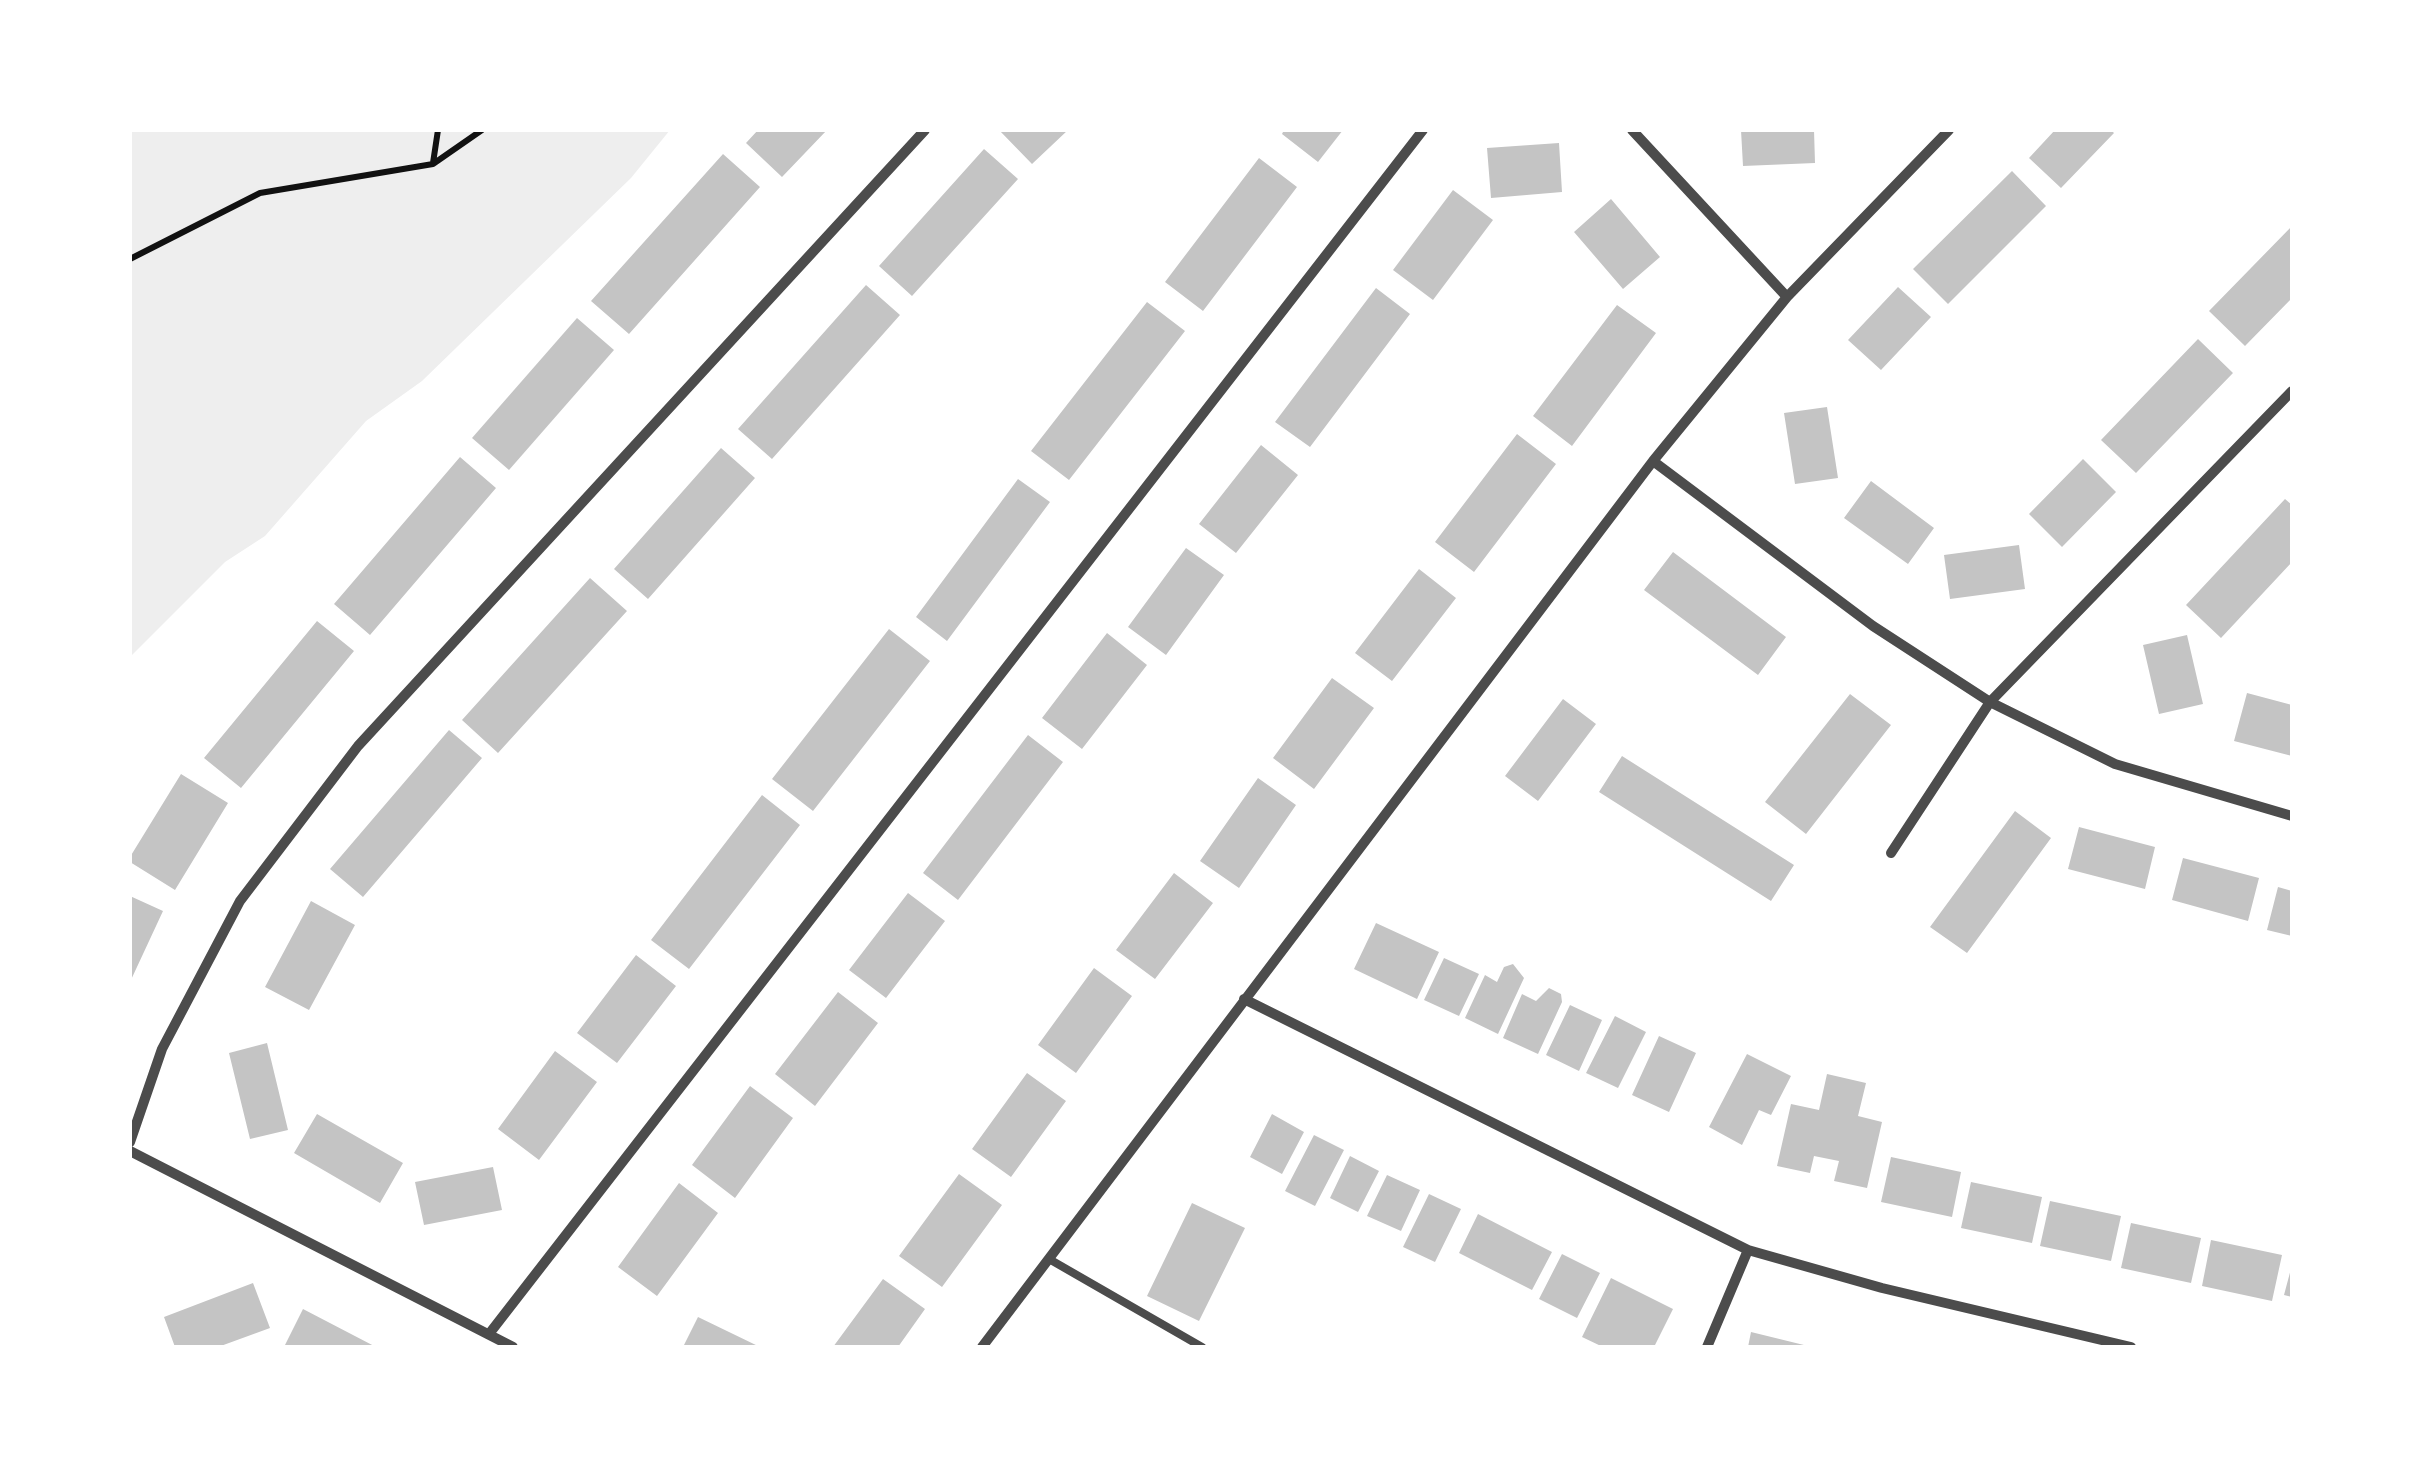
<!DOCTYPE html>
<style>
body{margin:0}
#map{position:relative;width:2422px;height:1477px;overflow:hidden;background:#fff;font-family:Helvetica,sans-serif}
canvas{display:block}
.frame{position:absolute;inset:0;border:132px solid #fff;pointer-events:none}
</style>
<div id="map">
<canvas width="2422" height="1477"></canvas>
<div class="frame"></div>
</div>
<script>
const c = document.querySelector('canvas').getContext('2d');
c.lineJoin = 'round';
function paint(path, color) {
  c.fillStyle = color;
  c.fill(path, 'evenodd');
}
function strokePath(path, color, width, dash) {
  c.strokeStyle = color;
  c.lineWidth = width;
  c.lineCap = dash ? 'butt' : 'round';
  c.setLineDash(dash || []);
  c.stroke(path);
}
const green = new Path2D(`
 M130 130H670L631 178 422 381 366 421 265 536 225 562 130 657Z`);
const building = new Path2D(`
 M758 130H827L782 177 746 143Z
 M999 130H1068L1032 164Z
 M1284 130H1343L1318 162 1282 134Z
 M1741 130H1814L1815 163 1743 166Z
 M2055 130H2111L2114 133 2061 188 2029 158Z
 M1559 143 1562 192 1491 198 1487 148Z
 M984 149 1018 179 912 296 879 266Z
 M723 154 760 187 629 334 591 301Z
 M1259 158 1297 187 1203 311 1165 282Z
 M2012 171 2046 206 1948 304 1913 269Z
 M1453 190 1493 220 1433 300 1393 270Z
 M1611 199 1660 257 1623 289 1574 232Z
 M2292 226V298L2245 346 2209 311Z
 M866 285 900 315 772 459 738 429Z
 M1898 287 1931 317 1881 370 1848 340Z
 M1376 288 1410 314 1310 447 1275 422Z
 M1147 302 1185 331 1069 480 1031 451Z
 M1617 305 1656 333 1572 446 1533 416Z
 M577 318 614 350 509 470 472 438Z
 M2198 339 2233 373 2136 473 2101 440Z
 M1827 407 1838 478 1795 484 1784 413Z
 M1517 434 1556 464 1474 572 1435 542Z
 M1261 445 1298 475 1236 553 1199 524Z
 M721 448 755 478 648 599 614 569Z
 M460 457 496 488 370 635 334 604Z
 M2083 459 2116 492 2062 547 2029 514Z
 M1018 479 1050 502 947 641 916 617Z
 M1871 481 1934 528 1908 564 1844 518Z
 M2285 499 2292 505V562L2221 638 2186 605Z
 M2019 545 2025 589 1950 599 1944 555Z
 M1186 548 1224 575 1166 655 1128 627Z
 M1673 552 1786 637 1758 675 1644 590Z
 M1419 569 1456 598 1392 681 1355 653Z
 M590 578 627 611 498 753 462 720Z
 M317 621 354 651 241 788 204 758Z
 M889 629 930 661 813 811 772 779Z
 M1107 633 1147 665 1082 749 1042 718Z
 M2187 635 2203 704 2159 714 2143 645Z
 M1332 678 1374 708 1314 789 1273 758Z
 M2247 693 2292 705V756L2234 741Z
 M1850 694 1891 725 1806 834 1765 802Z
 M1563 699 1596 724 1538 801 1505 776Z
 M449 730 482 758 363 897 330 869Z
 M1028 735 1063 762 958 900 923 873Z
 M1622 756 1794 865 1771 901 1599 792Z
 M181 774 228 803 175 890 130 862V857Z
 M1258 778 1296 805 1239 888 1200 861Z
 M762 795 800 825 689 969 651 940Z
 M2015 811 2051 838 1967 953 1930 927Z
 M2079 827 2155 847 2145 889 2068 869Z
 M2183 858 2259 878 2248 921 2172 900Z
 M1174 873 1213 903 1155 979 1116 950Z
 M2278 887 2292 891V936L2267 930Z
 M908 893 945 921 886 998 849 970Z
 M130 896 163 911 130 982Z
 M311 901 355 925 309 1010 265 987Z
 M1376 923 1439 952 1417 999 1354 969Z
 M636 955 676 986 617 1063 577 1033Z
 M1444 958 1479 974 1459 1016 1424 1000Z
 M1513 964 1524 978 1498 1034 1465 1018 1485 975 1497 982 1504 967Z
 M1094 968 1132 996 1076 1073 1038 1045Z
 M1549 988 1561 994 1562 1002 1538 1054 1503 1038 1522 994 1536 1001Z
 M838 992 878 1023 815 1106 775 1074Z
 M1570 1005 1602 1020 1579 1071 1546 1055Z
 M1615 1016 1646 1032 1618 1088 1586 1073Z
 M1659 1036 1696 1053 1669 1112 1632 1095Z
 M267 1043 288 1130 250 1139 229 1053Z
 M555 1051 597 1082 539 1160 498 1129Z
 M1747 1054 1791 1076 1771 1115 1759 1110 1742 1145 1709 1127Z
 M1027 1073 1066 1101 1011 1177 972 1149Z
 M1827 1074 1866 1083 1858 1116 1882 1122 1867 1188 1834 1181 1839 1161 1814 1156 1810 1173 1777 1166 1791 1104 1819 1110Z
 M750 1086 793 1118 735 1198 692 1165Z
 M317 1114 403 1163 380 1203 294 1153Z
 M1272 1114 1304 1132 1282 1174 1250 1157Z
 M1314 1135 1344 1150 1315 1206 1285 1191Z
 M1350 1156 1379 1171 1358 1212 1330 1198Z
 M1891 1157 1961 1172 1952 1217 1881 1202Z
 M493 1167 502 1210 424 1225 415 1182Z
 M959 1174 1002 1205 942 1287 899 1256Z
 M1387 1175 1420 1190 1401 1231 1367 1216Z
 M1971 1182 2042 1197 2032 1243 1961 1228Z
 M679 1183 718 1213 657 1296 618 1267Z
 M1429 1194 1461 1209 1435 1262 1403 1247Z
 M2050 1201 2121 1216 2111 1261 2040 1246Z
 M1192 1203 1245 1228 1199 1321 1147 1296Z
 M1478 1214 1552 1252 1532 1290 1459 1253Z
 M2131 1223 2201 1238 2191 1283 2121 1268Z
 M2211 1240 2282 1255 2272 1301 2202 1286Z
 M1562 1254 1600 1273 1577 1318 1539 1299Z
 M2292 1265V1297L2284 1295Z
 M1611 1278 1673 1309 1654 1347H1603L1582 1337Z
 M883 1279 925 1309 898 1347H833Z
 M253 1283 270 1328 218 1347H175L164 1317Z
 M303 1309 376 1347H284Z
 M698 1317 760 1347H683Z
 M1751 1332 1808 1346V1347H1748Z`);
const path = new Path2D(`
 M433 163 438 130
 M130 259 260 193 433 164 482 130`);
const service = new Path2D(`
 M1049 1259 1202 1347`);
const minor = new Path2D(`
 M1632 130 1787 297
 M1653 461 1873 626 1990 702 2115 764 2292 816
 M1891 853 1990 702 2292 391
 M1244 999 1748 1250 1882 1288 2131 1347
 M130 1142 162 1049 240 901 358 746 925 130
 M130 1151 513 1347
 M489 1334 1423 130
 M982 1347 1653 461 1787 297 1949 130
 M1707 1347 1748 1250`);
paint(green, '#eee');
paint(building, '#c4c4c4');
strokePath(path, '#111', 6);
strokePath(service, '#4c4c4c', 8);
strokePath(minor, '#4c4c4c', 10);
</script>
